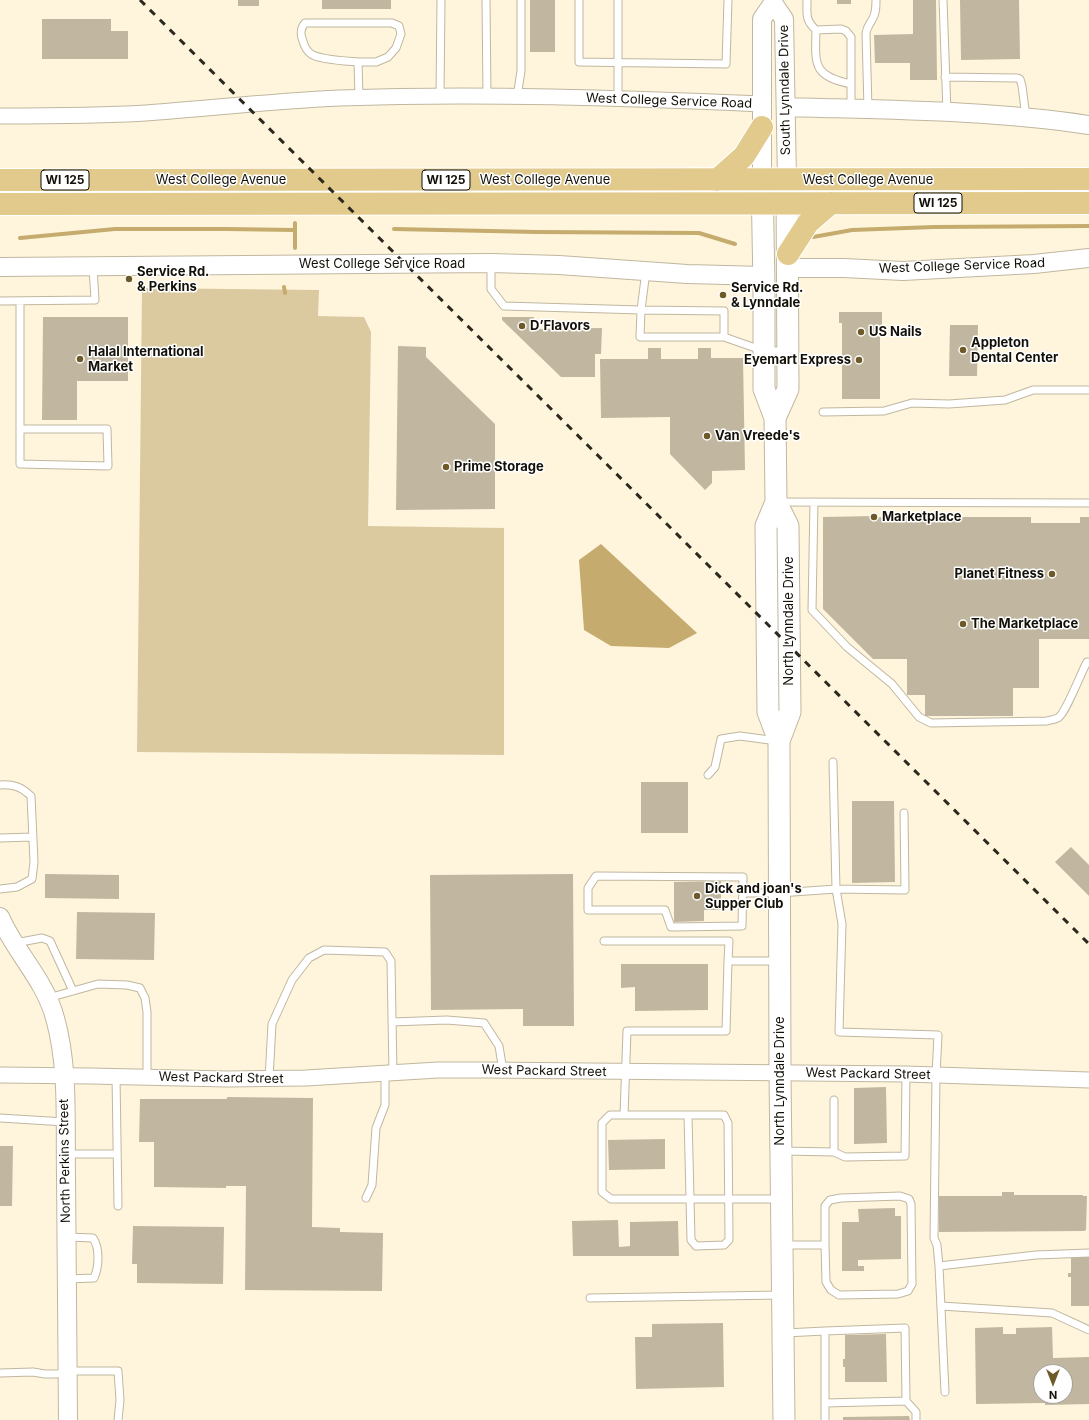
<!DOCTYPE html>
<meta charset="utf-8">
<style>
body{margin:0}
#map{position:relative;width:1089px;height:1420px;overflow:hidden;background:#fff5dd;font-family:Inter,sans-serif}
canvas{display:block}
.north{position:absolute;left:1033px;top:1364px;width:40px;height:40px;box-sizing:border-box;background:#fff;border:1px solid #a19f9c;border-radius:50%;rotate:180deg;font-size:11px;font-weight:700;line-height:16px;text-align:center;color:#131008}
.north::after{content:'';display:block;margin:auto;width:14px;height:18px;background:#6d5a28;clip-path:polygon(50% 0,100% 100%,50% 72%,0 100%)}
</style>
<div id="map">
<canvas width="1089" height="1420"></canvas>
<div class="north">N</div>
</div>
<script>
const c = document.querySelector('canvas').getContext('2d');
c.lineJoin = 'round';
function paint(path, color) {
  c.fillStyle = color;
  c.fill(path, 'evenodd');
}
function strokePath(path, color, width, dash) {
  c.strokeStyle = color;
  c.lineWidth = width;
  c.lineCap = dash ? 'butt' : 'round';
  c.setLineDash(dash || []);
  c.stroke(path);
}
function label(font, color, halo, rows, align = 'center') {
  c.font = font + ' Inter,sans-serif';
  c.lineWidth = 3;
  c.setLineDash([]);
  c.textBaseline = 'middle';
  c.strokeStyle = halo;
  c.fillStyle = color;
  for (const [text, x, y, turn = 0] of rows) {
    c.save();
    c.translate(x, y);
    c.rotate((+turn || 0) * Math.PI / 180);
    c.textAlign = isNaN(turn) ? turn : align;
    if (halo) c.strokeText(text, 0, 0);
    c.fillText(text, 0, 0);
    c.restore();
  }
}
const green = new Path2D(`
 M142 288 319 290 318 316 364 317 371 332 368 526 504 528V755L137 752Z`);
const water = new Path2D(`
 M601 544 697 633 669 648 611 646 584 630 579 560Z`);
const stream = new Path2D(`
 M295 223V248
 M394 229 537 232 699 233 735 244
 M813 237 852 230 934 227 1089 226
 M20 238 115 229H226L295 230
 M284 287 285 293`);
const building = new Path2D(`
 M238 0H259V6H238Z
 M322 0H391V9H322Z
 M530 0H555V52H530Z
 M837 0H851V4H837Z
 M913 0H936L937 80H910V63H875L874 35 913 34Z
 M960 0H1019L1020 59 961 60Z
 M42 19H111V31H128V59H42Z
 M839 312H882V336H880V399H842V323H839Z
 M43 317H128V381H77V420H42Z
 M502 317H534V329L602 328 601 354H595V377H561L502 320Z
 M950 325H978L977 376H949Z
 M398 346 426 347V357L495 424V509L396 510Z
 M648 348H661V359H698V348H711V358H743L745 470 712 471V483L705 490 670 454V417L601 418 600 359H648Z
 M903 515H944V517H1031V523H1080V517H1089V639H1039V688H1013V716H925V695H907V659H873L823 609V517L876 516V517L903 518Z
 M641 782H688V833H641Z
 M852 801H894L895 882 852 883Z
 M1071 847 1089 865V896L1055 862Z
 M45 874 119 875V899L45 898Z
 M573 874 574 1026H523V1009L431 1010 430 875Z
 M721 881V910H704V921L674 922V882Z
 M77 912 155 913 154 960 76 959Z
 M621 964H708V1010L635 1011V987L621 988Z
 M886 1087 887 1143 854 1144V1088Z
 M227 1097 313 1098 312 1227 340 1228V1232L383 1233 382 1291 245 1290 246 1186H226V1188L154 1187V1142H139L140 1099H227Z
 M665 1139V1169L609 1170 608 1140Z
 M0 1146H13L12 1206H0Z
 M1002 1192H1014V1195H1083V1196H1087L1086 1230 1084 1231 939 1232V1196H1002Z
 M895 1208V1216H901V1259L858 1260V1266H864V1271H842V1222H859L858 1209Z
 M618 1220 619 1247 630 1246V1222L678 1221 679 1256H573L572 1221Z
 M133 1226 224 1227 223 1284 137 1283V1264H132Z
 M1071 1257H1089V1306H1071V1277H1068V1273H1071Z
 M723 1323 724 1387 636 1389 635 1337H652V1324Z
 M1003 1327V1334H1016V1328L1052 1327 1053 1358 1089 1357V1404L1045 1405V1403L976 1404 975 1328ZM1041 1372H1065V1396H1041Z
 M886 1334 887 1382H845V1367H843V1359H845V1335Z
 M909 1416 910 1420H843V1417Z`);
const service = new Path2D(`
 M486 0 487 97
 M579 0V62L726 64 728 0
 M618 0V99
 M807 0C807 14 805 20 816 30L841 29 846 31 851 37V108
 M943 0 947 112
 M816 30C815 65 813 76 851 84
 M358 62H376L388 57 396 48 401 34 399 26 392 23H305C300 29 300 34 303 41 304 45 307 51 311 54 320 60 346 61 358 62L359 98
 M945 77 1017 78 1020 79 1022 86 1026 117
 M440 97 441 0
 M517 97 521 71V0
 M868 109 866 33C867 27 869 25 872 20 876 14 876 7 876 0
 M491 263V289L504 306 641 310 646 271
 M0 301 95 300 93 267
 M20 301V429H107L108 466 20 464V429
 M724 337V311L641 310 640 337H724L764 351H787
 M823 412 884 411 912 403 949 404 1005 400 1033 390H1089
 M779 502 1089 503
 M814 502 812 610 847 647 892 684 919 717 931 723 1047 721C1051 720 1057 719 1059 717 1066 712 1081 673 1087 662H1089
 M833 762 836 889 905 890 904 813
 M708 775 715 767 721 739 740 736 777 741
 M0 785C14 784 21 787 31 796L34 862 32 879 17 887 0 889
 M0 838 33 837
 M596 876 743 877 742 926 671 927 665 910H588V888Z
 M743 893H779L836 889 842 924 839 1032 938 1035 936 1075 934 1238 937 1245 939 1266 945 1392
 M604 941H729L728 961
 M15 943 42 938 50 941 73 991
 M48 998 98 984 127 985 140 988 145 998 147 1012V1077
 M392 1022 447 1020 484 1023 499 1046 503 1071
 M116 1076 118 1206
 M269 1079 272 1024 292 980 309 958 324 950 385 952 391 961 393 1073
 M834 1100V1152
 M624 1115 627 1031H726L728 961H777
 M688 1115 691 1240 696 1246 724 1245 729 1240 728 1123 724 1115H610L602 1123V1192L611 1199C668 1199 724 1199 781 1199
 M0 1118 65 1122
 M782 1151 834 1152 845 1157 905 1156 906 1074
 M66 1154H117
 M366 1198 372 1185 376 1128 385 1105V1073
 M67 1237 93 1238C100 1248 99 1267 94 1278L67 1279
 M783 1245H825L826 1282 831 1290 839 1295 898 1294 908 1291 912 1284 911 1204 909 1199 900 1196 841 1198 830 1200 825 1206V1245
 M939 1266 1036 1255 1089 1253
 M590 1298 782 1295
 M941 1306 1052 1313 1089 1330
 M825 1331 905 1328 906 1401 916 1412V1420
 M785 1333 825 1331V1420
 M0 1373 33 1372 45 1374H57L67 1371H118L120 1400 118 1420
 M825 1403 906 1401`);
const minor = new Path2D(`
 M0 116C49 116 97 116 146 113 211 108 275 101 340 98 481 93 622 98 762 104
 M0 1075 90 1076 227 1079 306 1078 438 1070H486L906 1074 1089 1080`);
const tertiary = new Path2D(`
 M773 0V3L784 19 787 180
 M786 107C887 110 989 110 1089 125
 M762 179V19L773 3
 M0 267 491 263 559 265 687 274 764 276
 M788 268H844L903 271 1034 264 1089 258
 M0 917C15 952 45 980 55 1018 69 1067 65 1124 66 1175 67 1256 67 1338 68 1420`);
const secondary = new Path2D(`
 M762 179 764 286V389L775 418 776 502 766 526 768 712 779 741 780 1073 784 1420
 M775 418 788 389 787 180
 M776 502 788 526 790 712 779 741`);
const primary = new Path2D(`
 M0 180 1089 179
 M717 180 744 156 762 127
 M0 204 1089 203
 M788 254 808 223 831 203`);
const rail = new Path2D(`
 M140 0 1089 944`);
const markers = [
 [129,279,4,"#6d5a28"],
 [723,295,4,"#6d5a28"],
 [522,326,4,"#6d5a28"],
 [861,332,4,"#6d5a28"],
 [963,350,4,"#6d5a28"],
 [80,359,4,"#6d5a28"],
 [859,360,4,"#6d5a28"],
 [707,436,4,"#6d5a28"],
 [446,467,4,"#6d5a28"],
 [874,517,4,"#6d5a28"],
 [1052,574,4,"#6d5a28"],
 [963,624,4,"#6d5a28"],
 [697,896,4,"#6d5a28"]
];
const shields = [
 [65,180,48],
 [446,180,48],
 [938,203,48]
];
const shieldNames = [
 ["WI 125",65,180],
 ["WI 125",446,180],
 ["WI 125",938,203]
];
const streetNames = [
 ["South Lynndale Drive",785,90,-91],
 ["West College Service Road",669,101,2],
 ["West College Avenue",221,180],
 ["West College Avenue",545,180],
 ["West College Avenue",868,180],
 ["West College Service Road",382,264],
 ["West College Service Road",962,266,-2],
 ["North Lynndale Drive",789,621,-90],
 ["West Packard Street",544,1071,1],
 ["West Packard Street",868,1074,1],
 ["West Packard Street",221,1078,1],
 ["North Lynndale Drive",780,1081,-90],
 ["North Perkins Street",65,1161,-91]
];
const poiNames = [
 ["Service Rd.",137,272],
 ["& Perkins",137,287],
 ["Service Rd.",731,288],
 ["& Lynndale",731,303],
 ["D’Flavors",530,326],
 ["US Nails",869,332],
 ["Appleton",971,343],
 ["Dental Center",971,358],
 ["Halal International",88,352],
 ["Market",88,367],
 ["Eyemart Express",851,360,"right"],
 ["Van Vreede's",715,436],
 ["Prime Storage",454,467],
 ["Marketplace",882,517],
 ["Planet Fitness",1044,574,"right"],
 ["The Marketplace",971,624],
 ["Dick and joan's",705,889],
 ["Supper Club",705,904]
];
paint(green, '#dbcaa0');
paint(water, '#c5ac6e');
strokePath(stream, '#c5ac6e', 4);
paint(building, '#c1b7a0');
strokePath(service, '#c0b7a0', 9);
strokePath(minor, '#c0b7a0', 17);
strokePath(tertiary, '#c0b7a0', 20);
strokePath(secondary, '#c0b7a0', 23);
strokePath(primary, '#fff', 24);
strokePath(service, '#fff', 7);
strokePath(minor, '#fff', 15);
strokePath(tertiary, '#fff', 18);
strokePath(secondary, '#fff', 21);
strokePath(primary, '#e1ca8c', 22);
strokePath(rail, '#2b281e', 3, [7, 7]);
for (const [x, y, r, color] of markers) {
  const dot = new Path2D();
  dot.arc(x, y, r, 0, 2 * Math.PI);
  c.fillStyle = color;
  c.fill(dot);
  strokePath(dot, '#fff', 1.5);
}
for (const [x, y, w] of shields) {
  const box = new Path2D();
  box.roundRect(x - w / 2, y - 10, w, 20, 3);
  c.fillStyle = '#fff';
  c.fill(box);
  strokePath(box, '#131008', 1);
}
label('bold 12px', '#131008', null, shieldNames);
label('13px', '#131008', '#fff', streetNames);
label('bold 13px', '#131008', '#fff', poiNames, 'left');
</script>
